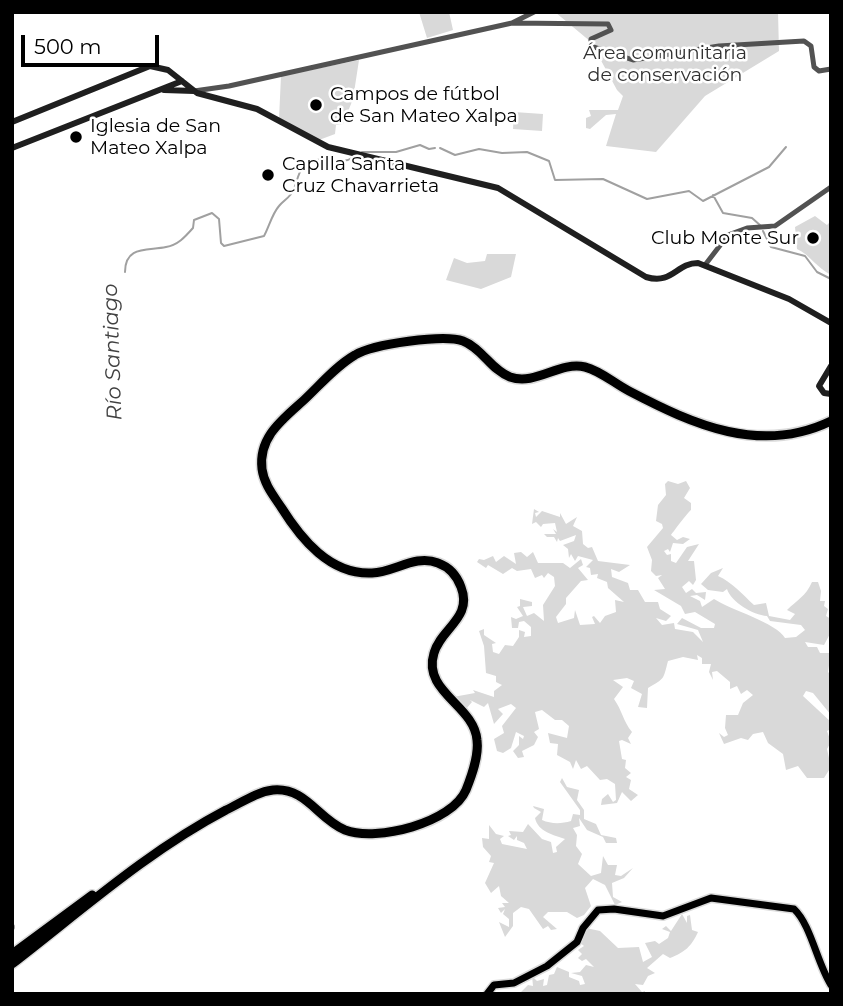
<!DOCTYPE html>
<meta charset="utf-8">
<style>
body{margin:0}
#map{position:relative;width:843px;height:1006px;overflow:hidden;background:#fff;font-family:Montserrat,sans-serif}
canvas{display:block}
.frame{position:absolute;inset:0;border:14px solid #000;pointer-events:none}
.scale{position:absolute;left:21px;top:35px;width:138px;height:32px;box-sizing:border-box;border:4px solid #000;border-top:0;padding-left:9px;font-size:21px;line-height:24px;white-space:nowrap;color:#000;-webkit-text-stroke:5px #fff;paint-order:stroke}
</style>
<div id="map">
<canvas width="843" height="1006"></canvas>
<div class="frame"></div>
<div class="scale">500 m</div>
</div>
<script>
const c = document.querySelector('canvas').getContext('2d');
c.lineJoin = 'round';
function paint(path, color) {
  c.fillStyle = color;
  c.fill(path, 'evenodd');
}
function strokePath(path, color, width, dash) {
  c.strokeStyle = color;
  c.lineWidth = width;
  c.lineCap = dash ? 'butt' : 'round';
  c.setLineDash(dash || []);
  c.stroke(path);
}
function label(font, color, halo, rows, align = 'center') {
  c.font = font + ' Montserrat,sans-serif';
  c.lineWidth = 5;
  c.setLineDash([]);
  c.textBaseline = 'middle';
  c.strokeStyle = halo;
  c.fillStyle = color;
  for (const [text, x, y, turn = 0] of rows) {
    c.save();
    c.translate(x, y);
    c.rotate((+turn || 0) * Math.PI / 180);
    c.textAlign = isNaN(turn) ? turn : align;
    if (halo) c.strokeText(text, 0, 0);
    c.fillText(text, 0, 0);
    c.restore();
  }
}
const green = new Path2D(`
 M419 12H449L453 30 427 38Z
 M555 12H778L779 51 705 96 656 152 606 146 616 114 606 115 590 129 586 128V118L591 116 589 110H618L623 96 617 90 591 42Z
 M359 60 353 99 343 124 336 125 335 134 319 140 279 119 281 76Z
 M514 112 543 114 542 131 513 129Z
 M815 216 827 225 831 221V275C817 268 810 255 797 249L795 227Z
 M487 254H516L511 277 481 289 446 280 454 258 467 263 485 261Z
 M668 481 678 484 686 481 690 488 684 498 691 503V510C688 512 674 531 671 535L677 540 683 537 690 539 683 544 673 543 670 552 668 549 664 551 667 555 671 554V561L676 563 687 547 699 544 688 561H694L696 580 693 585 689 581 682 587 686 593 692 589 696 593 706 592 705 600 697 595 690 596 700 601 702 607 714 599C731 610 777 623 785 638L796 637 805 630 801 625 770 621 767 616C753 615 731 602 727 589L723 592 708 590 701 584 711 573 723 568 718 576C732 582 743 595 754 605L766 603 769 616 790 620 795 614 787 610C797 600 806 596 812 582H818L821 591 820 601H825L824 606 828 609 826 616 831 619V632L824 645 805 642 808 647H817L820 653H831L828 672 831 675V715L813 693 806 691 803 696 831 722V729L827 731 831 742 827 749 831 767 824 778H807L798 766 786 770 783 754 768 743 763 732 753 734 748 740 741 738 724 744 719 733 724 737 728 735 725 728 726 715H738L743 703 753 695 747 690 741 694 737 686 730 689V682L717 671 712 672 713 680 709 672 711 664H702V658L697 655 698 660 683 657 668 661C663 680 665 678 648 688L647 708 638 707 642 694 631 688 634 681 627 678 613 680 623 687 614 699C622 710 623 721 632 732L628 738 631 744 622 740 619 741 622 759 626 760 625 768 631 773 626 777 631 780 629 789 638 795 631 801 622 792 617 803 601 805 602 799 608 794 613 802 616 800 615 784 607 779 600 780 587 766 581 769 576 760 573 769 570 762 557 755 558 744 550 743 548 733 567 738 569 726 562 720H555L542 710 535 712 539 729 534 732 538 737 534 745 522 751 524 757 518 758 513 751 519 745V736L523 739 524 736 516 732 511 748 503 753 497 751 494 739 504 733 502 726 516 708 511 704 498 709 503 714 494 724 488 703 484 707 470 700 472 702 466 709 453 697 475 693 473 690 494 697V691L502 685 496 682V676L486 673 484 646 479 631 484 629V635L496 643 492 644 493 652 499 654 505 645 513 646 519 637V630L525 632 524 637 531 636V627L524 621 519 622 518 628H512L511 617 516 619 523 616 517 607 520 606V599L532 602V606L523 607 527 616 534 613 544 621 543 605 555 586 554 577 548 573 544 578 542 575 535 578 531 569 517 571 512 568 503 574 488 565 486 568 477 562 479 559 484 560 493 556 496 562 504 556 516 564 514 553 521 552 527 557 533 552 538 563H563L570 568 581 559 583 565 578 568 588 580 581 581 566 598V604L556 617 558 623 574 618 575 610 580 625 595 624 592 617 594 616 600 623 605 616 616 612 615 600 624 602 608 588 607 582 597 578 598 574 591 575 590 568 586 567 593 560 578 556 575 561 571 554 569 558 568 549 563 545 574 541 576 535 560 541 558 538 557 542 554 537H547L544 534H556L553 529 557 532 555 523 543 524 541 527 536 522 532 524 534 509 539 512 535 513 536 517 542 511 560 517V513L566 524 577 517 573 526 582 531 583 544 588 548 592 547 598 561 630 565 619 572 611 569 612 577 628 583 630 590H638L645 602H658L660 609 671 616 666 621 656 618 662 625 674 623 675 629 693 632 703 642 698 630 677 624 682 618 701 628H714L715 624 695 612 685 614 681 606 654 590 665 589 658 578 662 575 656 576 651 571 652 560 647 547 663 528 662 524 656 521 658 505 666 495 665 484Z
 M562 778 567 787 579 790 577 800 584 810V819L596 824 601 835 616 838 617 843H606L603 837 587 830 579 818 580 826 573 828 577 835 576 846 582 854 578 864 591 876 601 873 603 856 608 865H617L615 875 621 876 633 868 624 878 612 883 613 897 622 902 615 905 605 885 593 879 585 888 591 906 584 915 577 918 567 912H548L543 917 557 929 551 930 548 926 543 929 529 909 521 907 513 913V926L505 937 499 922 509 927V919L503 914 505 909 501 913 498 908 505 907 502 903H509L501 896 499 886 491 893 485 883 494 863 489 862 491 856 483 847 482 838 489 839V825L496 834 504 836 500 839 502 844 527 849 524 843 517 840V836L514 840 508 836 511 835 509 831 523 832 528 824 542 839 551 842 553 853 557 852 556 847 565 839C554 835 538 832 535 818L541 812 534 808 533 806 544 809 542 820C551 824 561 824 571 821L573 814 580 815V810L560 782Z
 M682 914 687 923V916L690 915 692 930 698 932C691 947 685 952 670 958L663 954 647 968 655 973 648 976 643 985 635 984 642 992 645 991V994L521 992 528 985 533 986 532 976 537 981 544 979 543 986 547 985 549 975 554 974 557 967 569 972V977L579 981 580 985 585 984 582 976 571 973 580 972 586 965 594 967 586 959 582 961 578 958 582 954 578 950 584 946 579 942 586 928 600 931 618 948 639 947 643 962 652 957 645 943 655 941 659 944 668 938 670 932 662 929 666 926 671 931Z`);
const stream = new Path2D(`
 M440 148 455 155 479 149 502 153 527 152 549 161 555 180 603 179 647 199 689 191 703 201 769 167 786 147
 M362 152H396L420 145 429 149 435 148
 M713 195 723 213 752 218 761 226
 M763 231 771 247 805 256 817 272 831 279
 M125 272C125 245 148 251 166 247 178 245 185 237 193 228L194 220 212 213 219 219 221 243 224 246 264 236C269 227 272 214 279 206 284 200 291 197 294 189 299 176 299 163 316 160 331 157 340 166 354 157`);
const tertiary = new Path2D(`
 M512 23 608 24 611 30 591 39V46L633 60 719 46 804 41 811 46 814 67 819 71 831 69
 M194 91 229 86 512 23 534 12
 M705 265 728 235 747 228 775 226 831 187
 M12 926V928`);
const secondary = new Path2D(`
 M164 90 194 91
 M12 122 150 66 168 70 197 93 257 109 328 147 498 188 646 277C673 285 676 263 698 263L789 299 831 323
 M12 148 182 81
 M831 366 819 386 824 393 831 394`);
const primary = new Path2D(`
 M487 994 494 985 514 983 547 966 577 942 583 928 598 910 614 909 663 916 711 898 794 909C811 925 817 963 831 985`);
const motorway = new Path2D(`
 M12 954 92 895
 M12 964C82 910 148 851 226 810 241 803 256 792 273 790 306 787 318 819 345 830 377 842 452 823 466 790 472 775 479 756 477 740 474 705 422 692 434 653 441 628 473 618 461 587 457 576 449 567 438 563 415 554 395 572 372 573 330 575 301 539 281 507 273 495 264 484 262 469 258 437 283 419 304 400 320 385 336 366 355 355 373 344 444 334 463 341 482 348 491 370 510 377 536 386 559 361 585 367 601 371 615 384 629 391 694 425 761 455 831 421`);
const markers = [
 [316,105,7,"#000"],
 [76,137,7,"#000"],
 [268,175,7,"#000"],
 [813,238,7,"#000"]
];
const parkNames = [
 ["Área comunitaria",665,53],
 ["de conservación",665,75]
];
const poiNames = [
 ["Campos de fútbol",330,94],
 ["de San Mateo Xalpa",330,116],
 ["Iglesia de San",90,126],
 ["Mateo Xalpa",90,148],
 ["Capilla Santa",282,164],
 ["Cruz Chavarrieta",282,186],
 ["Club Monte Sur",799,238,"right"]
];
const waterNames = [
 ["Río Santiago",113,352,-92]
];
paint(green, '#d9d9d9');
strokePath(stream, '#a0a0a0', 2);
strokePath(primary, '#dbdbdb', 10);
strokePath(motorway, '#dbdbdb', 12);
strokePath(tertiary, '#525252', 5);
strokePath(secondary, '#1f1f1f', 6);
strokePath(primary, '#000', 7);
strokePath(motorway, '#000', 9);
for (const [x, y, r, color] of markers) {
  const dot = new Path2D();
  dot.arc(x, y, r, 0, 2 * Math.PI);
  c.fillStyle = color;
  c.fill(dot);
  strokePath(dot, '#fff', 2.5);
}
label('19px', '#303030', '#fff', parkNames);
label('19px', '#000', '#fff', poiNames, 'left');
label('italic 21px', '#414141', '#fff', waterNames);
</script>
